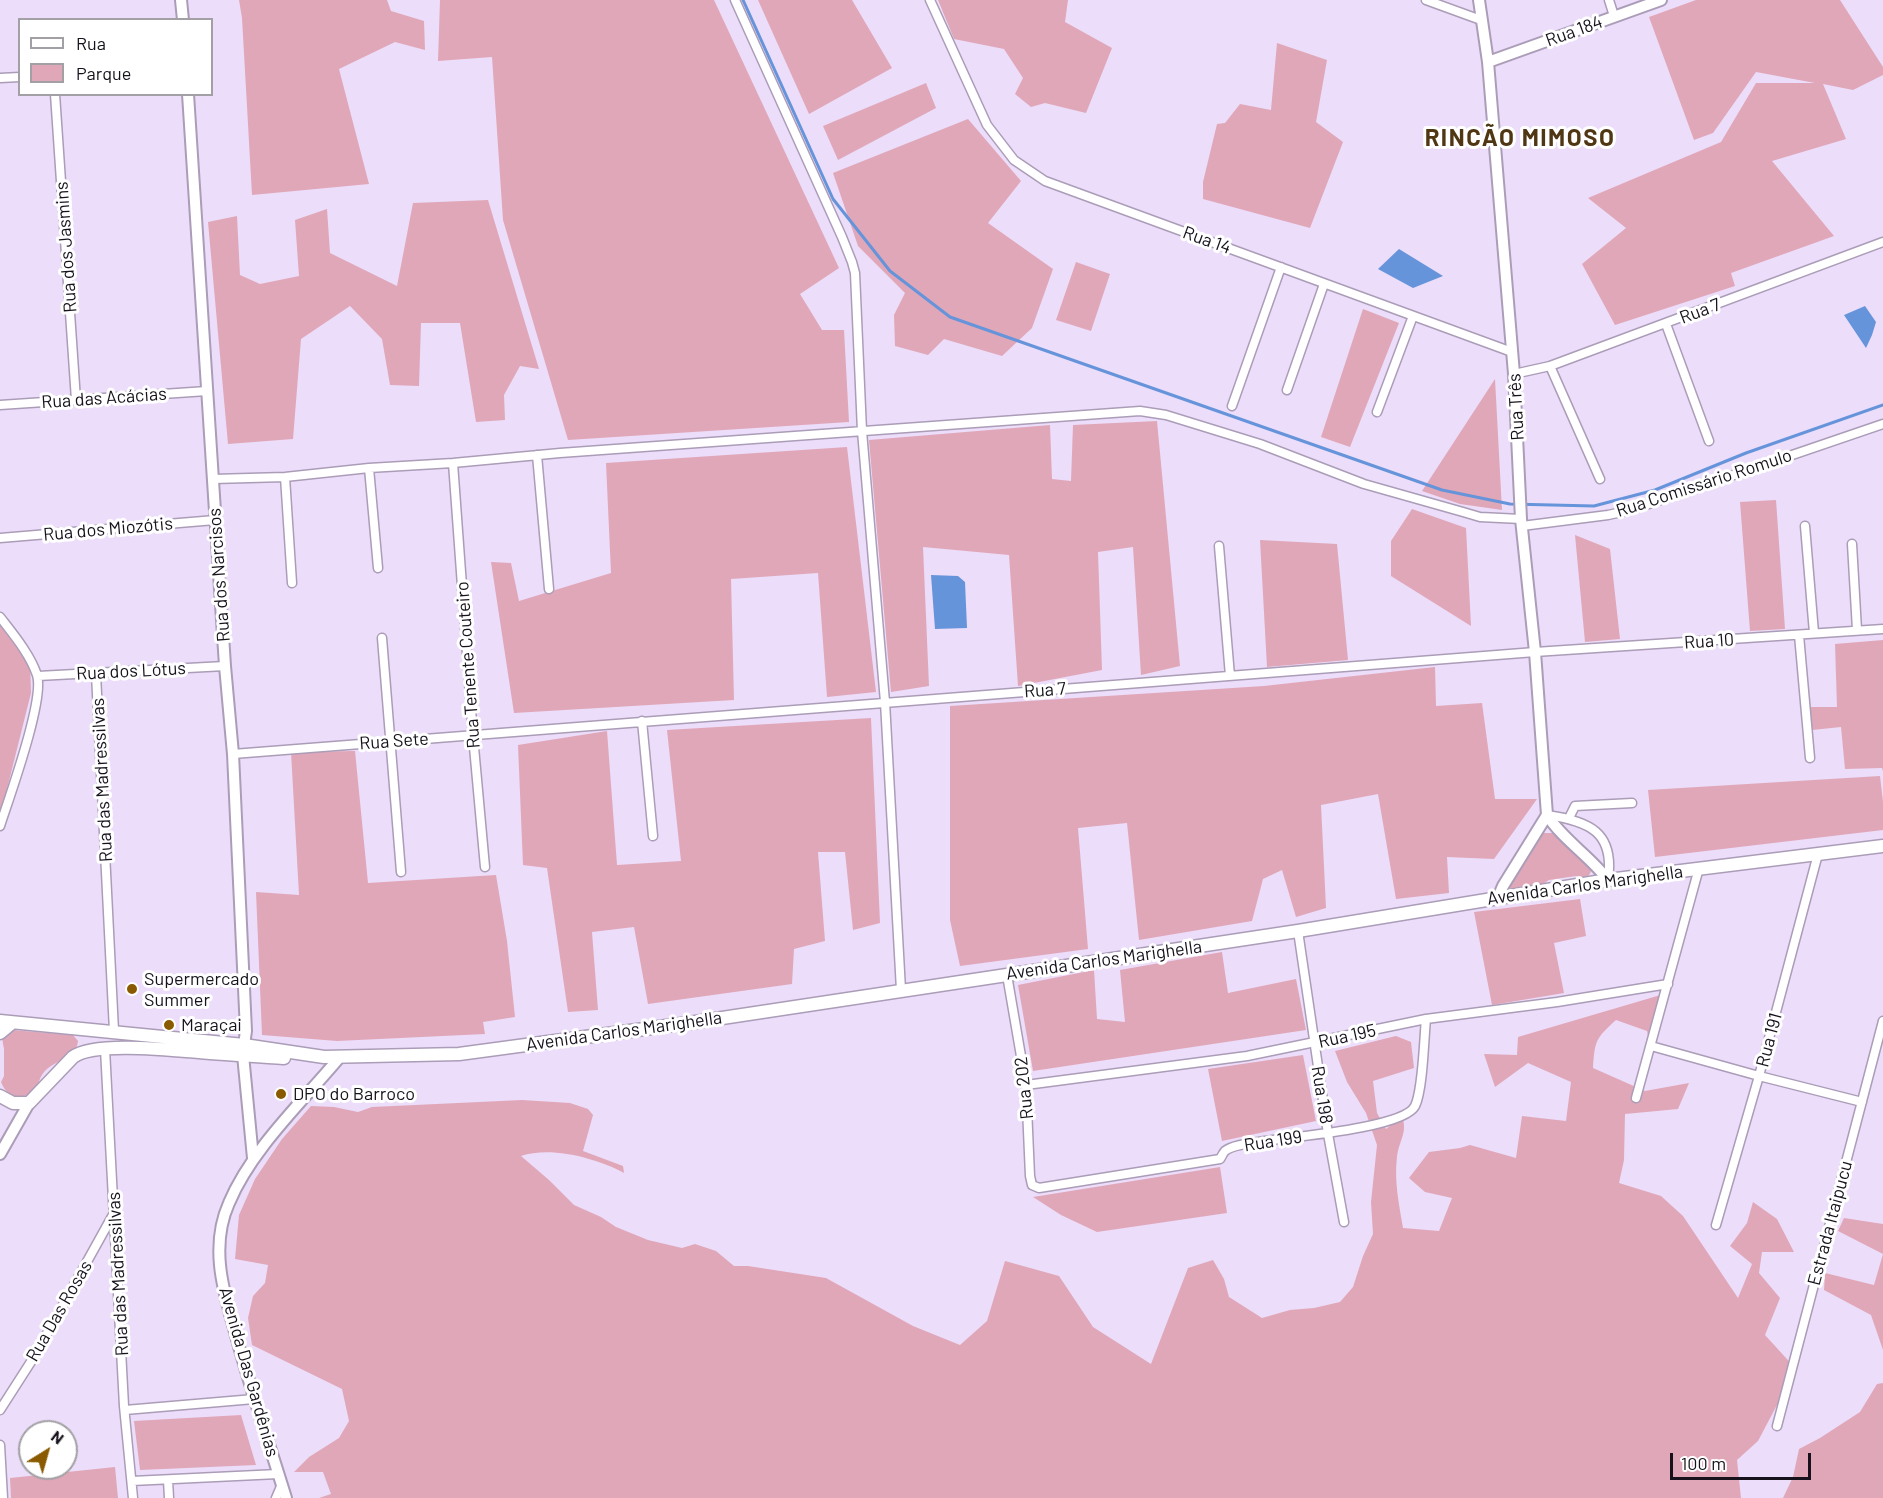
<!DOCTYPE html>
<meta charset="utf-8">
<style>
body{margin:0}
#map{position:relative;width:1883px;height:1498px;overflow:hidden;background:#ecddfa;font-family:Barlow,sans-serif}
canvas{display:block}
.legend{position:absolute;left:18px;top:18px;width:195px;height:78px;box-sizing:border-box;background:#fff;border:2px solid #a2a0a4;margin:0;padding:8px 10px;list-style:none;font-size:18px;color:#16111b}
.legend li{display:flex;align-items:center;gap:12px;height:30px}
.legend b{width:30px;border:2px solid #a2a0a4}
.north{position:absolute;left:18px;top:1420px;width:60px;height:60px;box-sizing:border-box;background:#fff;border:2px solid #a2a0a4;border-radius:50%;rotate:37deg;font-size:16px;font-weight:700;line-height:24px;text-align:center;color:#16111b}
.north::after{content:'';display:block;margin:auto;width:21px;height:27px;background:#895a00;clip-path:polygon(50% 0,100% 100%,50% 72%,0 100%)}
.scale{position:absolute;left:1670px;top:1453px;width:141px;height:27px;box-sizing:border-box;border:3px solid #16111b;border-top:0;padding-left:8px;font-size:18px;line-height:21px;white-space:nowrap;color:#16111b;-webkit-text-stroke:4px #fff;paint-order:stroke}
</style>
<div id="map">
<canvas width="1883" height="1498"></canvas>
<ul class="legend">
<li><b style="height:8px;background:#fff"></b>Rua</li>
<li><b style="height:16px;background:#e0a7b8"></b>Parque</li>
</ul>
<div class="north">N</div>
<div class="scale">100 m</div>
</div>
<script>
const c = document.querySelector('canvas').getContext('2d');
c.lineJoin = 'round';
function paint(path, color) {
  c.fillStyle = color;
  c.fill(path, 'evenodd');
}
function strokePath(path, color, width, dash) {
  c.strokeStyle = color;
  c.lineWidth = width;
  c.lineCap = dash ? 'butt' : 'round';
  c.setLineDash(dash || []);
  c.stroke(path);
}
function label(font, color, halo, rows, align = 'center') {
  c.font = font + ' Barlow,sans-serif';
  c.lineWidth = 6;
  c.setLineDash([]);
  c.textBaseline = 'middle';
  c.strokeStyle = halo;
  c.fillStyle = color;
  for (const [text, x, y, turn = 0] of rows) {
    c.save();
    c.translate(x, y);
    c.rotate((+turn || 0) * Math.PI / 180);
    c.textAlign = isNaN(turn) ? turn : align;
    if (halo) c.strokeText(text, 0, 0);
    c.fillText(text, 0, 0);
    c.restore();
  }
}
const green = new Path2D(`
 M239 0H387L391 11 424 21 425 50 395 42 339 69 369 184 252 195 242 18Z
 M440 0H714L839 268 800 294 822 330H844L849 422 568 440 503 220 492 57 438 61Z
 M758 0H852L892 68 809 114Z
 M938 0H1068L1065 22 1112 48 1086 113 1045 103 1031 107 1015 94 1023 78 1004 49 954 39Z
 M1696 0H1840L1883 67V75L1853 90 1823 84 1846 139 1772 161 1834 236 1731 273 1735 286 1615 325 1582 264 1626 228 1588 198 1721 142 1756 83H1815L1756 72 1713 133 1694 140 1649 17Z
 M1277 43 1327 60 1316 122 1343 142 1310 228 1203 199V182L1217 124 1225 123 1240 104 1271 110Z
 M926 83 936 108 838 160 823 126Z
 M968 119 1021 181 988 223 1053 269 1032 328 1002 356 944 339 928 355 895 346 894 315 905 293 858 246 833 173Z
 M488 200 539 369 520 366 504 395 505 420 476 422 460 323H421L419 386 390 385 382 339 350 306 301 339 293 439 228 444 208 222 237 216 240 275 260 284 299 276 295 220 327 209 330 253 397 286 413 203Z
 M1076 262 1110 274 1091 331 1056 320Z
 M1363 309 1399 323 1350 447 1321 437Z
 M1495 379 1502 510 1460 504 1422 491Z
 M1157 421 1180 666 1141 675 1133 547 1098 552 1102 670 1018 686 1009 555 923 547 929 686 891 692 869 440 1050 425 1052 479 1071 481 1073 425Z
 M847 447 876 692 827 697 818 573 731 579 734 700 514 713 491 562 511 563 519 601 611 573 606 463Z
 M1776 500 1785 629 1750 631 1740 502Z
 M1412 509 1466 528 1471 626 1391 576V541Z
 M1575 535 1610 549 1620 639 1585 642Z
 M1260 540 1337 544 1348 660 1267 667Z
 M0 618 30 661 31 693 0 817Z
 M1883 640V771L1882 768 1845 769 1841 727 1812 730 1810 707H1837L1835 644Z
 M1435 667 1436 706 1482 703 1495 799H1537L1494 859 1447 857 1449 893 1396 899 1378 794 1321 805 1326 908 1296 917 1282 870 1263 879 1252 921 1139 940 1127 823 1078 828 1088 949 960 966 950 920V706L1264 686Z
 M871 718 880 923 853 930 845 852H818L825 941 794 949 792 984 648 1004 634 927 592 932 598 1010 568 1012 547 868 523 865 518 745 607 731 617 865 681 861 667 730Z
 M355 751 368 883 496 875 507 941 515 1017 483 1022 485 1034 337 1041 262 1035 256 892 299 895 291 752Z
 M1880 776 1883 802V830L1655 857 1648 790Z
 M1542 833H1553L1589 864C1592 870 1592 873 1586 878L1576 876 1549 880 1540 886 1511 891 1509 886Z
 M1580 899 1586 936 1554 943 1564 993 1492 1005 1474 912Z
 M1222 952 1228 993 1296 979 1306 1030 1033 1071 1018 985 1094 970 1097 1019 1125 1022 1120 970Z
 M1664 994 1657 1030 1648 1036 1647 1031 1616 1020C1595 1039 1595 1041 1593 1068L1645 1091 1689 1083 1678 1109 1625 1114 1624 1160 1619 1183 1661 1196 1683 1216 1738 1298 1752 1264 1730 1246 1747 1223 1753 1202 1777 1219 1794 1252H1762L1759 1273 1780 1298 1765 1335 1796 1369 1758 1441 1737 1460 1741 1498H319L331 1494 323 1472H294L309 1457 339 1438 349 1421 342 1389 252 1345 248 1318 253 1296 265 1283 268 1265 235 1259 239 1215 255 1179 282 1139 311 1106 334 1107 358 1112 372 1107 522 1100 570 1103 588 1109 593 1115 583 1151 623 1166 624 1173C596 1158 551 1146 521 1156L549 1180 574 1205 601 1217 616 1227 648 1240 682 1248 695 1244 716 1251 734 1266H748L826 1278 913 1326 960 1345 987 1321 1005 1261 1059 1276 1093 1327 1151 1364 1188 1268 1213 1260 1224 1279 1229 1297 1262 1318 1290 1310 1314 1308 1340 1302 1353 1287 1363 1256 1373 1234 1371 1202 1377 1145 1366 1113 1347 1082 1335 1051 1396 1036 1411 1042 1414 1068 1373 1081 1377 1113 1386 1129 1402 1116C1408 1133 1399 1140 1397 1157 1394 1181 1399 1204 1403 1228L1439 1231 1452 1198 1425 1192 1409 1178 1429 1152 1460 1148 1470 1145 1516 1158 1522 1116 1566 1121 1571 1082 1528 1063 1495 1087 1484 1054 1517 1055 1518 1037Z
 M12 1030 73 1035 78 1041C76 1064 41 1058 38 1087 25 1100 9 1102 1 1082L4 1076V1049L2 1038Z
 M1303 1055 1316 1121 1222 1141 1208 1069Z
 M1220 1167 1227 1213 1097 1232 1061 1215 1033 1197Z
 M1844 1218 1883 1224V1350L1871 1315 1824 1290 1825 1273 1874 1285 1883 1254 1838 1231Z
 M1883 1383V1498H1783L1793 1477 1799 1449 1820 1438 1860 1412 1877 1384Z
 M241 1415 256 1465 140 1470 134 1421Z
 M115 1467 118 1498H11L10 1478Z`);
const water = new Path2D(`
 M1399 249 1443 276 1413 288 1378 269Z
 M1865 306 1876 322 1872 335 1866 348 1844 315Z
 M931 575 958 576 965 582 967 628 935 629Z`);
const stream = new Path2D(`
 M743 0 833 199 890 271 950 317 1442 490 1510 504 1594 506 1655 490 1746 453 1883 405`);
const minor = new Path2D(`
 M735 0 842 237 852 262 855 273 862 431 885 702 901 990
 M930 0 987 125 1014 160 1045 181 1512 352
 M1426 0 1481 20
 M1609 0 1614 16
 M0 78 20 77
 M55 94 76 400
 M1666 324 1709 441
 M1550 366 1600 479
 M1514 374 1550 366 1883 242
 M1287 390 1324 284
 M0 405 207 391
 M1232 406 1281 267
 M1377 412 1413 316
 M537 455 549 589
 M453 463 473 736 485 867
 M369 468 378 568
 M285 477 292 583
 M213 479 285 477 369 468 453 463 560 453 1140 411 1166 415 1260 444 1364 484 1463 512 1480 517 1521 519
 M1522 526 1608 515 1631 510 1883 424
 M1805 526 1814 633
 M0 538 215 520
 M1852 544 1857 630
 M1219 546 1230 676
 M0 617C13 634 30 654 37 675 45 699 9 798 0 826
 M1799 635 1810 758
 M382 638 401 872
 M96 674 114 1031
 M38 676 225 666
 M642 721 653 836
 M233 754 1535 652 1883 629
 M1547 815C1589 821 1615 832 1608 880
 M1569 818 1575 806 1632 803
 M1298 931 1328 1134 1344 1222
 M1007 975 1026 1085 1030 1176 1032 1185 1039 1188 1220 1159C1222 1156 1223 1153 1225 1151 1233 1144 1255 1143 1265 1141 1291 1137 1404 1128 1415 1106 1423 1090 1424 1038 1426 1019
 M1651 1046 1759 1076 1862 1102
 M105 1049 124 1406 133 1498
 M1026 1085 1247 1056 1426 1019 1557 1002 1668 984
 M1636 1098 1699 868
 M1716 1225 1759 1076 1818 854
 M0 1410 34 1357 114 1213
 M125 1410 254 1399
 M1777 1426 1883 1021
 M0 1445 3 1498
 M168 1480 169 1498
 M132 1481 278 1474
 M276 1498 282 1484`);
const tertiary = new Path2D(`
 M181 0 183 20
 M188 94 225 666 233 754 246 1031 244 1045
 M0 1154 29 1103`);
const secondary = new Path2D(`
 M1479 0 1488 62 1514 374 1521 519 1535 652 1547 815C1563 840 1590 856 1608 880
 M1488 62 1661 0
 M1498 898 1503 886 1547 815
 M244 1048 243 1055 253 1158
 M286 1498C269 1443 250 1388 235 1332 229 1310 222 1288 220 1265 218 1244 220 1223 229 1203 251 1150 302 1102 339 1058`);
const primary = new Path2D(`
 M0 1021 244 1045 324 1057 459 1054 689 1023 1298 931 1608 880 1883 846
 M0 1033 12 1023
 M0 1096 13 1103H29L73 1057C95 1040 181 1051 210 1053 235 1055 260 1056 284 1058`);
const markers = [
 [132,989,6,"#895a00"],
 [169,1025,6,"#895a00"],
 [281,1094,6,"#895a00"]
];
const streetNames = [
 ["Rua 184",1574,31,-20],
 ["Rua 14",1207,240,20],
 ["Rua dos Jasmins",66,247,-94],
 ["Rua 7",1700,311,-21],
 ["Rua das Acácias",104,398,-4],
 ["Rua Três",1516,407,-93],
 ["Rua Comissário Romulo",1704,483,-18],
 ["Rua dos Miozótis",108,529,-5],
 ["Rua dos Narcisos",219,575,-94],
 ["Rua 10",1709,641,-4],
 ["Rua Tenente Couteiro",468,665,-94],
 ["Rua dos Lótus",131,671,-3],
 ["Rua 7",1045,690,-4],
 ["Rua Sete",394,741,-4],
 ["Rua das Madressilvas",102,780,-93],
 ["Avenida Carlos Marighella",1585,885,-8],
 ["Avenida Carlos Marighella",1104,960,-8],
 ["Avenida Carlos Marighella",624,1031,-8],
 ["Rua 195",1347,1036,-12],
 ["Rua 191",1769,1040,-75],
 ["Rua 202",1024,1088,-96],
 ["Rua 198",1322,1095,81],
 ["Rua 199",1273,1141,-9],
 ["Estrada Itaipucu",1830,1223,-75],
 ["Rua das Madressilvas",118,1274,-93],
 ["Rua Das Rosas",59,1311,-60],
 ["Avenida Das Gardênias",249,1372,74]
];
const poiNames = [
 ["Supermercado",144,979],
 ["Summer",144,1000],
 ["Maraçai",181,1025],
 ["DPO do Barroco",293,1094]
];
const districtNames = [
 ["RINCÃO MIMOSO",1520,138]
];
paint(green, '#e0a7b8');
paint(water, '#6694da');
strokePath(stream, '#6694da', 3);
strokePath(minor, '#ab9db8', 11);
strokePath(tertiary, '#ab9db8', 14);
strokePath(secondary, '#ab9db8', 14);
strokePath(primary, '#ab9db8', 15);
strokePath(minor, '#fff', 8);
strokePath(tertiary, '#fff', 10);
strokePath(secondary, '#fff', 10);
strokePath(primary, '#fff', 12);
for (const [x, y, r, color] of markers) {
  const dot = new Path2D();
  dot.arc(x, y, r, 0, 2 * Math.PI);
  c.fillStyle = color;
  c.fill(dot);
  strokePath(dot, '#fff', 2);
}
label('18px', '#16111b', '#fff', streetNames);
label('18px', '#16111b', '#fff', poiNames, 'left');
c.letterSpacing = '1.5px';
label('bold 24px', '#4f3714', '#fff', districtNames);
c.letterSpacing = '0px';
</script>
